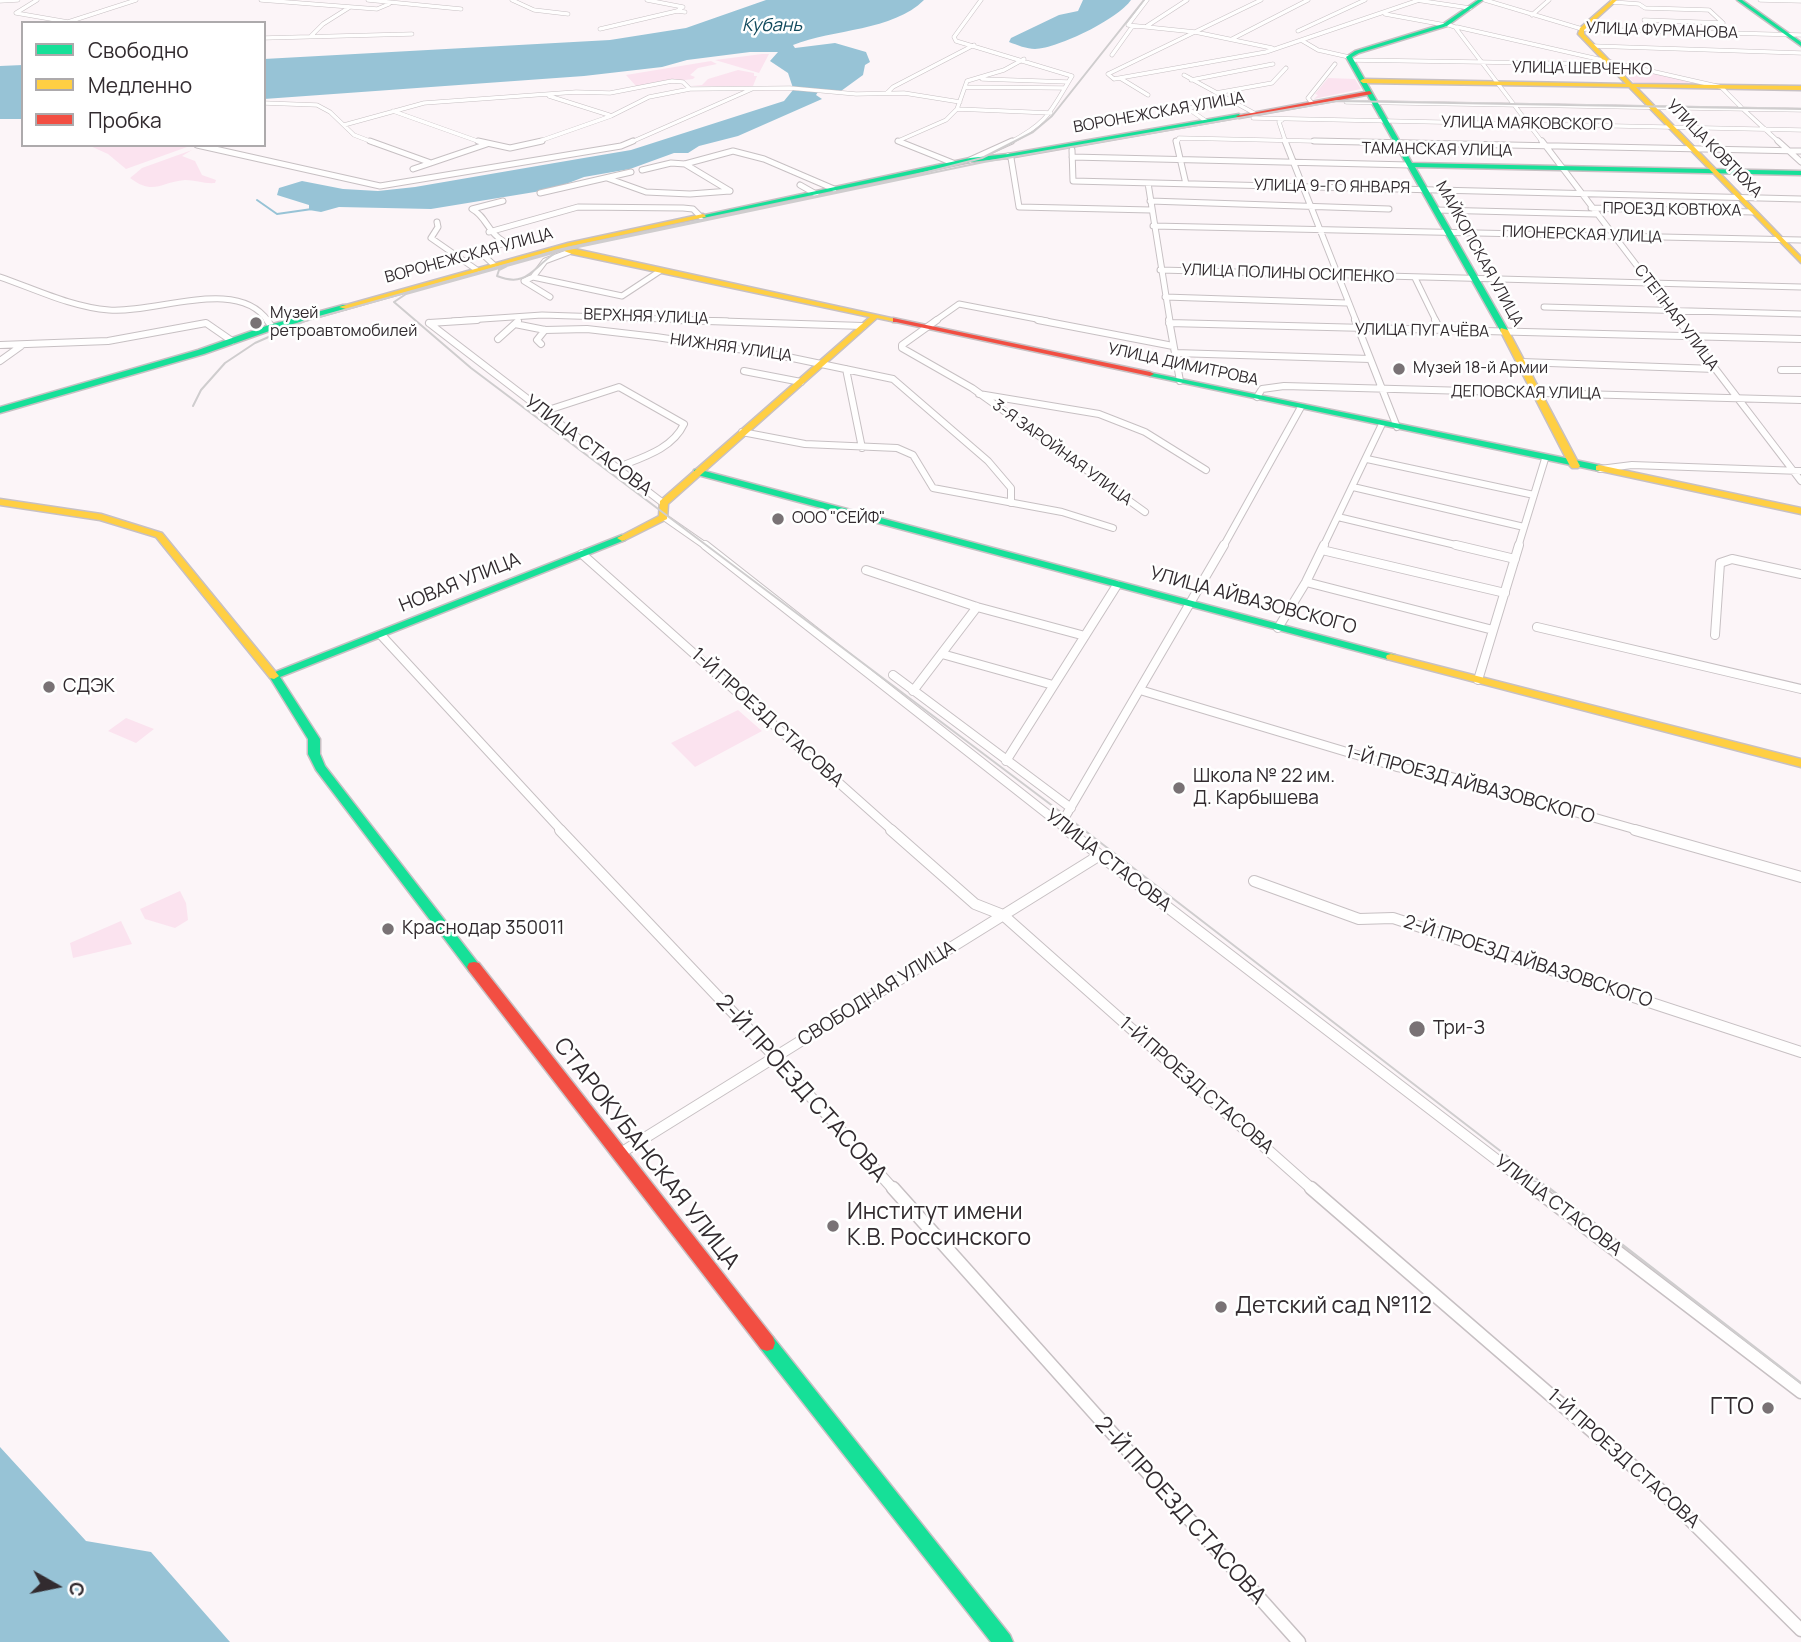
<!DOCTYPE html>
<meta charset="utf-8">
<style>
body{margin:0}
#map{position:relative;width:1801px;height:1642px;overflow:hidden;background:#fcf5f8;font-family:Manrope,sans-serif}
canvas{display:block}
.legend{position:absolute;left:21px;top:21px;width:245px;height:126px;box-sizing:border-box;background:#fff;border:2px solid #adaaac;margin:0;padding:9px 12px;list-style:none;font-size:21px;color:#322b2f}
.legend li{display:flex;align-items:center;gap:14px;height:35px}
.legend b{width:35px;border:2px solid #adaaac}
.north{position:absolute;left:21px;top:1551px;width:70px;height:70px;-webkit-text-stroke:5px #fff;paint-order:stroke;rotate:99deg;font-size:19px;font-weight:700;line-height:28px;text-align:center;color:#322b2f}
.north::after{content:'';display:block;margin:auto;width:24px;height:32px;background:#322b2f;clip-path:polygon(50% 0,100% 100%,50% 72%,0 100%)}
</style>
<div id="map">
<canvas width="1801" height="1642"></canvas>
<ul class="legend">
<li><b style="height:9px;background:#16e098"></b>Свободно</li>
<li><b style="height:9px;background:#ffcf43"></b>Медленно</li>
<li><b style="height:9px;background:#f24e42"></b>Пробка</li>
</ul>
<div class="north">С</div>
</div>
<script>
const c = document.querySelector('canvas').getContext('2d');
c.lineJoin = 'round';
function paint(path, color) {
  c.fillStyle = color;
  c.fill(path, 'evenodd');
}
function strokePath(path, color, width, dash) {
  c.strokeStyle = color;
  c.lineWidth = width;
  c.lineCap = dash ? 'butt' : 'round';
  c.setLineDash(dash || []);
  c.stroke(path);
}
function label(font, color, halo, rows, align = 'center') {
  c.font = font + ' Manrope,sans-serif';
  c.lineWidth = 5;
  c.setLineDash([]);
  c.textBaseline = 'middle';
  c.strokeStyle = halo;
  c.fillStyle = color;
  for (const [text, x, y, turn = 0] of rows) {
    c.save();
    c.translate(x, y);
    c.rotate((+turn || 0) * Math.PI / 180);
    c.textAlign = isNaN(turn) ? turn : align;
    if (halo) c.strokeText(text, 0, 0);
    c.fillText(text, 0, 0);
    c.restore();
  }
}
const green = new Path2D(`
 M762 54H769L759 73 715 60Z
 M711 61 717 64 698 68 690 75 695 77 693 79 636 86 626 75Z
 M1616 64 1706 84 1634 83Z
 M738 70 754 73V76H757L753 86H691L702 85 708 79Z
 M1328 78 1355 79 1361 89 1314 99 1318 95 1315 94Z
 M88 145H185L187 147 126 169 108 154Z
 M192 150 182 156 195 161 202 175 216 180 215 183C205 184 195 180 185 180 160 182 154 196 130 178L142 168Z
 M738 710 762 731 695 767 671 743Z
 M126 718 154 729 136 743 108 731Z
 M180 891 186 903 188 920 175 928 145 919 140 909Z
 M121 921 132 944 73 958 70 943Z`);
const water = new Path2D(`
 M766 0H924C893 31 833 29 793 45L795 48 835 43 866 52 870 62 865 65 863 75 841 91 793 88 788 73 770 61 778 52H750L687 60 662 67 584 76 264 99V59L610 40 686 28Z
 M1083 0H1131C1118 19 1059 48 1035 49 1027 49 1017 45 1009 42L1011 38 1059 15 1078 11Z
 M23 65V119H0V66Z
 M793 90 818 92 816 95 822 99 738 136 699 146 688 153H674L630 169 584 177 553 189 431 209 339 207 321 212 309 210V205L277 195 279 188 302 181 343 189 378 191 415 187 572 160 631 150 784 101Z
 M0 1447 86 1541 151 1552 230 1642H0Z`);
const stream = new Path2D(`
 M257 200 277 214 312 209`);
const streetFar5 = new Path2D(`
 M37 0 16 13 68 22 136 0
 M261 0 377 9 389 4
 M368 0 461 9
 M512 0 534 10 568 14
 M647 0 683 7 677 11 685 12
 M981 0 954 37 956 41 1072 76C1050 112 1049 122 1009 143
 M1416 0 1470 8
 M1485 0 1582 29 1801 35
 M1760 0 1801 1
 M0 1 18 0
 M1612 2 1639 4 1645 8 1709 10 1723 23 1644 20 1653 31
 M1385 14 1445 25
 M1532 15 1549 0
 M1446 24 1455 27 1543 143
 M1136 26 1128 25 1147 0
 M1147 26 1187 0
 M1457 27 1721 87 1741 107
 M600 29 677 11
 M1298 31 1365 0
 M311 36 323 24 350 7
 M264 38 412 34
 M1232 39 1308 0
 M1301 40 1318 50 1349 57
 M1593 46 1801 53
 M1112 55 1132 27 1137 26 1195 32 1272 48
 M1350 60 1606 64
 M1108 74 1114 79 1266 52 1419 0
 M1108 74 1261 0
 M1184 75 1254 113
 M1120 78 1148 95
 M982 79 1068 82
 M1191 80 1273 64
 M965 87 1064 88
 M887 93 893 87 974 45
 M1216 93 1272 83 1286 68
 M549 96 609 115
 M1346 102 1801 110
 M264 103 317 105 330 112 354 135 375 143
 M1312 103 1308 98 1335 64
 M1187 108 1233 101
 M1187 108 1206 121
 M957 109 1051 113
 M1743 109 1780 143
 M393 111 483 143
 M1253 118 1801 130
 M1282 120 1279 122 1286 143
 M344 125 424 103 576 92 610 93 672 81 683 82 690 89
 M898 141 946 120 957 109 967 81 1004 70 1024 59
 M898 141 902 143
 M534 143 611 116 649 97 690 89 790 88 856 94 904 93 960 102
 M629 143 752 89
 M1177 143 1179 138 1398 143`);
const streetFar4 = new Path2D(`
 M370 141 431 163 487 144
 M478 141 510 148 542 141
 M898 141 953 163
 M1176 141 1186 184
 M1285 141 1356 321
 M1314 141 1801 151
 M1542 141 1679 321
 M1778 141 1801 162
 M197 145 380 186 621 146 633 141
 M1072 150 1073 181 1801 199
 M1008 156 1011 158 1019 207 1151 210
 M1072 157 1410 165
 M970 160 1012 141
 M685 164 730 191
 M413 169 431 163
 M642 170 671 163 685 164 733 151 764 159 834 189
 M607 178 646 192 690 194 730 191
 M1148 183 1170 321
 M800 185 816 194
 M540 193 631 172
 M1150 201 1389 209
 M1591 208 1753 212
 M1436 210 1596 214
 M437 222 438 227 431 238 477 270
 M1153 226 1801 240
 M489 232 578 207 683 208 693 209 701 217
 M569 252 545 261 533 277 622 296 660 271
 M494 265 479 251 502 244 503 241C487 232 487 217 472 209L503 201
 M1160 270 1801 287
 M0 277C35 289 71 307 109 310 156 314 237 276 268 321
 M533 277 524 281 550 297
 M1415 278 1436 321
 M1165 297 1347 303
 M1544 307 1801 314
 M453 321 542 315 727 321
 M935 321 959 304 1047 321`);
const streetFar3 = new Path2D(`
 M267 320 272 327
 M676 320 863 326
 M937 320 902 345V348L972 388 1145 512
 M1038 320 1173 346
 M1169 320 1180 381
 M1355 320 1397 427
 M1435 320 1441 331
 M1678 320 1801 481
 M429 323 477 320
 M429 323 663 503
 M1169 323 1801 339
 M515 324 545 330 587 329 656 337 778 355 893 379 988 461 1011 488V503
 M498 339 518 321
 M541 344 537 340 545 330
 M0 345 108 341 206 323 232 341
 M1175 353 1370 359
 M0 361 21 346
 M1522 362 1715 369
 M846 369 862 448
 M1781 370H1801
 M744 371 801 382
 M979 394 1099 414 1145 432 1206 470
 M1257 397 1262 389 1284 386 1801 400
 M542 412 619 387 684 424C672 450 640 458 616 468
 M742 432 805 444 897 448 913 455 933 488 1062 512 1113 528
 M1367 459 1534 495
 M1600 469 1632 465 1801 471
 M1353 487 1524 527
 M664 517 707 547
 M1338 517 1464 547
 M1223 547 1301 407
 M1323 547 1382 424
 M1518 547 1545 459`);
const streetFar2 = new Path2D(`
 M705 545 1069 831
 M1456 545 1515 559
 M1322 550 1505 593
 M582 554 893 831
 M866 570 977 607 1085 636
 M1306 582 1493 630
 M1537 627 1801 689
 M1278 628 1306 582 1324 545
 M381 635 562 831
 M1715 635 1720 563 1732 559 1801 574
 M942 654 1053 685
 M893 675 1071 808
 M1478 680 1519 545
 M1140 690 1397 767 1448 776 1641 831
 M913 691 977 607
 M1006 761 1117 585
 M1061 824 1224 545`);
const streetFar1 = new Path2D(`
 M560 830 776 1058 894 1190
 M891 830 975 904 1003 915 1313 1190
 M1067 830 1536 1190
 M1635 830 1801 877
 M1254 881 1359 919 1393 918 1801 1052
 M619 1154 1100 855`);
const street = new Path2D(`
 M893 1188 1299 1642
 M1311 1188 1658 1488 1801 1630
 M1534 1188 1801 1392`);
const fast = new Path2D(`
 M1478 0H1483L1447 26 1359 53 1352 57 1412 163 1801 171V175L1415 167 1508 330 1501 332 1346 57 1355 51 1443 24Z
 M1737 0H1742L1801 42V46Z
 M1239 114 1241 117 1008 158 970 162 703 218 700 216 970 158 1008 154Z
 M343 305H346V309L275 329 204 354 0 413V407L198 350 269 325Z
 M1147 372 1599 465 1604 468 1599 471 1150 376 1146 374Z
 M697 469 1395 655 1396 657 1395 659H1387L694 474V470Z
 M622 535 627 538 625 540 280 677 320 739V754L325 766 481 967 479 971H469L316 770 308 754V739L269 676 270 674Z
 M767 1335 773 1337 1010 1635 1013 1642H991L761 1349 759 1343 761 1337Z`);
const slow = new Path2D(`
 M1612 0H1617L1584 30V34L1632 84 1801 86V90L1636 87 1801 257V263L1629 87 1363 83 1360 81 1363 79 1626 84 1578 34 1580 28Z
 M703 214 706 216 705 217 566 247 900 320 896 322 877 318 668 504 667 519 625 540 622 541 617 538 659 516 660 501 870 317 572 254 559 249 346 309 339 307 568 243Z
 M1501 328 1508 330 1580 466 1578 468H1572L1570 466 1500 330Z
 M1599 465 1801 508V514L1596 470V466Z
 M0 499 101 514 162 533 279 676 274 679 270 678 156 537 100 520 0 505Z
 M1391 654 1801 759V767L1387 659 1386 657 1387 655Z`);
const jam = new Path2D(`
 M1370 91 1372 94 1239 118 1236 116Z
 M893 318 1150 372 1154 374 1150 376 896 322H893Z
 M474 962 479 963 773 1337 775 1343 773 1349 767 1351 761 1349 469 971 467 967 469 963Z`);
const tramFar1 = new Path2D(`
 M507 266 499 270 497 276C527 288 532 268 554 254
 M1551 1190 1066 816 471 368 394 302 406 294 564 250 984 162 1337 101 1801 109`);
const tram = new Path2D(`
 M1549 1188 1801 1383`);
const rail = new Path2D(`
 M193 406 201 390 225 363 255 343 305 321 562 249 908 177 982 158 1033 132 1052 116 1144 0`);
const markers = [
 [256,323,7,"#797275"],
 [1399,369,7,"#797275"],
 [778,519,7,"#797275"],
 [49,687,7,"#797275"],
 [1179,788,7,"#797275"],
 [388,929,7,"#797275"],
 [1417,1029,9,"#797275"],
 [833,1226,7,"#797275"],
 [1221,1307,7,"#797275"],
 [1768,1408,7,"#797275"]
];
const farStreetnames = [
 ["УЛИЦА ФУРМАНОВА",1662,31,2],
 ["УЛИЦА ШЕВЧЕНКО",1582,69,1],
 ["ВОРОНЕЖСКАЯ УЛИЦА",1159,113,-10],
 ["УЛИЦА МАЯКОВСКОГО",1527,124,1],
 ["УЛИЦА КОВТЮХА",1714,149,46],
 ["ТАМАНСКАЯ УЛИЦА",1437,150,1],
 ["УЛИЦА 9-ГО ЯНВАРЯ",1332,187,1],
 ["ПРОЕЗД КОВТЮХА",1672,210,1],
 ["ПИОНЕРСКАЯ УЛИЦА",1582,235,2],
 ["МАЙКОПСКАЯ УЛИЦА",1479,254,61],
 ["ВОРОНЕЖСКАЯ УЛИЦА",469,256,-15],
 ["УЛИЦА ПОЛИНЫ ОСИПЕНКО",1288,274,2],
 ["ВЕРХНЯЯ УЛИЦА",646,317,2],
 ["СТЕПНАЯ УЛИЦА",1676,318,53],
 ["УЛИЦА ПУГАЧЁВА",1422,331,1],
 ["НИЖНЯЯ УЛИЦА",731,348,8],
 ["УЛИЦА ДИМИТРОВА",1183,365,12],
 ["ДЕПОВСКАЯ УЛИЦА",1526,393,1],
 ["3-Я ЗАРОЙНАЯ УЛИЦА",1062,453,36]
];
const farPoinames = [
 ["Музей",270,314],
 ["ретроавтомобилей",270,332],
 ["Музей 18-й Армии",1413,369],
 ["ООО \"СЕЙФ\"",792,519]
];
const farWaternames = [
 ["Кубань",772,26]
];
const streetNames = [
 ["УЛИЦА СТАСОВА",588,446,37],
 ["НОВАЯ УЛИЦА",460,583,-22],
 ["УЛИЦА АЙВАЗОВСКОГО",1253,601,15],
 ["1-Й ПРОЕЗД СТАСОВА",767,718,42],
 ["1-Й ПРОЕЗД АЙВАЗОВСКОГО",1470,785,15],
 ["УЛИЦА СТАСОВА",1108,861,38],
 ["2-Й ПРОЕЗД АЙВАЗОВСКОГО",1528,962,18],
 ["СВОБОДНАЯ УЛИЦА",877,994,-32],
 ["1-Й ПРОЕЗД СТАСОВА",1196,1086,41],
 ["УЛИЦА СТАСОВА",1558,1206,37],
 ["1-Й ПРОЕЗД СТАСОВА",1623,1459,42]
];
const poiNames = [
 ["СДЭК",63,687],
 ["Школа № 22 им.",1193,777],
 ["Д. Карбышева",1193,799],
 ["Краснодар 350011",402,929],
 ["Три-З",1433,1029]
];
const nearStreetnames = [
 ["2-Й ПРОЕЗД СТАСОВА",801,1089,48],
 ["СТАРОКУБАНСКАЯ УЛИЦА",646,1154,52],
 ["2-Й ПРОЕЗД СТАСОВА",1180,1511,48]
];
const nearPoinames = [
 ["Институт имени",847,1213],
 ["К.В. Россинского",847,1239],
 ["Детский сад №112",1235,1307],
 ["ГТО",1754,1408,"right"]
];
paint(green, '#fbe3ef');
paint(water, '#97c3d6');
strokePath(stream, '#97c3d6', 2);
strokePath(streetFar5, '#c7c0c3', 4.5);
strokePath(streetFar4, '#c7c0c3', 7);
strokePath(streetFar3, '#c7c0c3', 8);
strokePath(streetFar2, '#c7c0c3', 10);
strokePath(streetFar1, '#c7c0c3', 12);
strokePath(street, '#c7c0c3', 15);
strokePath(fast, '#c7c0c3', 3);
strokePath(slow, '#c7c0c3', 3);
strokePath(jam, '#c7c0c3', 3);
strokePath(streetFar5, '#fffefe', 3.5);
strokePath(streetFar4, '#fffefe', 5);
strokePath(streetFar3, '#fffefe', 6);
strokePath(streetFar2, '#fffefe', 8);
strokePath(streetFar1, '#fffefe', 10);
strokePath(street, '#fffefe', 12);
paint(fast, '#16e098');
paint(slow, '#ffcf43');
paint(jam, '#f24e42');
strokePath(tramFar1, '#cfcdce', 2);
strokePath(tram, '#cfcdce', 2.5);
strokePath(rail, '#cfcdce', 2);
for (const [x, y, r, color] of markers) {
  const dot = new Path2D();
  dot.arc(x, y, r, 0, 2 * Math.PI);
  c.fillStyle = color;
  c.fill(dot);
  strokePath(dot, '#fff', 2.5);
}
label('16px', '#322b2f', '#fff', farStreetnames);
label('16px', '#322b2f', '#fff', farPoinames, 'left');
label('italic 18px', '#124a5d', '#fff', farWaternames);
label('19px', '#322b2f', '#fff', streetNames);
label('19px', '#322b2f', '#fff', poiNames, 'left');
label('23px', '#322b2f', '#fff', nearStreetnames);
label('23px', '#322b2f', '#fff', nearPoinames, 'left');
</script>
